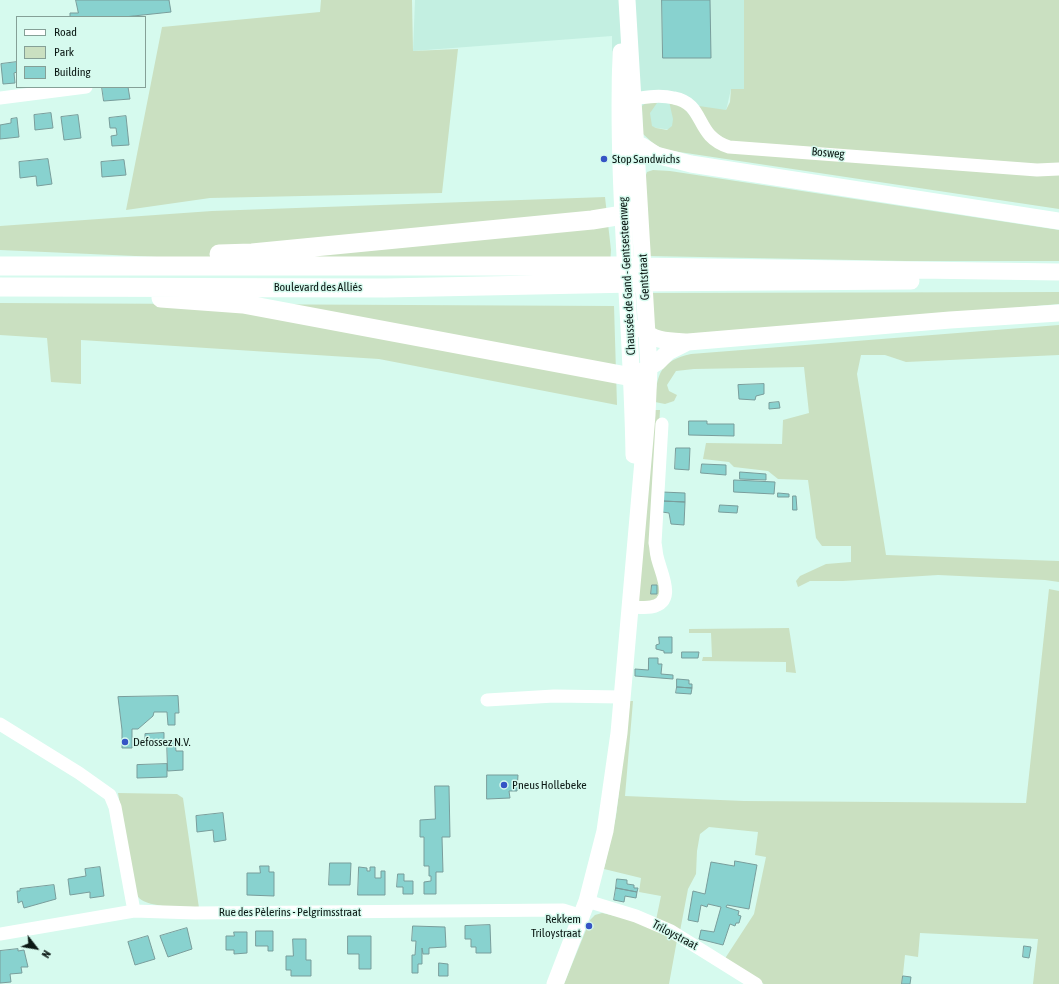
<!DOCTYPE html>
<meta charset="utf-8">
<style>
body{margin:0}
#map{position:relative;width:1059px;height:984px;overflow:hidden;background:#d6faee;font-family:"Asap Condensed",sans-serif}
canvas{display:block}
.legend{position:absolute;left:16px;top:16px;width:130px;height:72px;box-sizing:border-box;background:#d6faee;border:1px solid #85a097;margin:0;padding:5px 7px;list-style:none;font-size:12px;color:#0b1814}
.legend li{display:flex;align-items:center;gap:8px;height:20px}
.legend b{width:20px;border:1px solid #85a097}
.north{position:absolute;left:16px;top:928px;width:40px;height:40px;-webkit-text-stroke:3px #d6faee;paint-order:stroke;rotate:121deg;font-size:11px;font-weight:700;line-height:16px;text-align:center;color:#0b1814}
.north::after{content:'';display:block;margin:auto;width:14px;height:18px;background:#0b1814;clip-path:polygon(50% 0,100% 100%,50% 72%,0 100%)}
</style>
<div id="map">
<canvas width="1059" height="984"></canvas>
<ul class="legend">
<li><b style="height:5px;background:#fff"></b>Road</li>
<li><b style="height:11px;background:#cae0c1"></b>Park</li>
<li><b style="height:11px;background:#88d2cf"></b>Building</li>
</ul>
<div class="north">N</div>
</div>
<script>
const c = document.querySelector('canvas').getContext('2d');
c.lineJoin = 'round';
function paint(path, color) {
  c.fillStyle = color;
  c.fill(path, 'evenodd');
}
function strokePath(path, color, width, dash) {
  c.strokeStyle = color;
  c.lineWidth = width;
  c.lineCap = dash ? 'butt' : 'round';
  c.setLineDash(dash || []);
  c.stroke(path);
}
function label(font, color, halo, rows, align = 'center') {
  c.font = font + ' "Asap Condensed",sans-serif';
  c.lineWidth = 3;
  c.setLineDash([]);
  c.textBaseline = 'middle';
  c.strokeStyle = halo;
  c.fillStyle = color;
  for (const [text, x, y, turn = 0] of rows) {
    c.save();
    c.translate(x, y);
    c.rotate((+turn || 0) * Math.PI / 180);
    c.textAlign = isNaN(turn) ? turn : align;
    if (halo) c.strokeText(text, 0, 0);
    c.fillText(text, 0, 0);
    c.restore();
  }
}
const built = new Path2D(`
 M415 0H745L746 91 731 89 726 111 702 134 612 122V36L413 51Z`);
const green = new Path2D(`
 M321 0H412L413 51 458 49 442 193 210 198 126 210 162 27 320 12Z
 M744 0H1059V164H1035L727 141 711 129 699 106 726 110 730 102 731 89H744Z
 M669 101 681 104 712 144 1059 175V209L666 150 655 145 643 134 642 106 646 103H657L650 113 652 126 656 128 667 130 672 126 673 119Z
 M653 170 670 171 1059 230V261H906L649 256 644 180 647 172Z
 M605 197 611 250 610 265 383 267 0 250V226L212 211Z
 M1059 292V304L684 337 658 335 652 327 651 293Z
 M0 303 614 306 617 405 379 359 81 340V384L51 382 47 338 0 335Z
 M1059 325V355L906 362 885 355H861L857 374 886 555 1059 561V582L1045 580 938 575 843 581H810L798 587 796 581 800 576 826 564 851 562V546H822L816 538 808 480 778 479 768 471 734 467 729 462 703 459 706 443 782 444 783 420 809 413 804 367 694 369 676 371 667 385 669 391 677 395 674 401 665 404 655 402C657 372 661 361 691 354Z
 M654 410H660L653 524 663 587 654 603 638 601Z
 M1049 589 1059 591V984H1033L1038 939 920 933 918 957 905 955 902 984H764L724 960 754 914 766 857 755 855 758 832 709 827 700 834 697 851 696 874 688 889 680 931 656 920 661 896 639 892 641 878 604 869 616 816 630 701H633L625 796 744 801 1026 803Z
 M789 628 796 673 786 672V662L702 661 703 657H712L711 633H689V629Z
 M118 793 177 794 183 798 199 908C185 907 149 908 139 898 137 896 136 892 134 889Z
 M602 913 629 919 677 940 669 984H564L590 920 595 915Z`);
const building = new Path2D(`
 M76 0H169L171 12 124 17H70V13H78Z
 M662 0H710L711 58H663Z
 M17 62V72L14 73 15 83 3 84 1 64Z
 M102 87H128L130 99 104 101Z
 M51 113 53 128 35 130 34 115Z
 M78 115 81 138 64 140 61 117Z
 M126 116 129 145 112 146 111 136 117 135 116 128H110L109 118Z
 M17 118 19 137 0 139V125L11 123V119Z
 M48 159 52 184 37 186 36 176 20 178 19 162Z
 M124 160 126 175 102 177 101 162Z
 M764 384V394L756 396 755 400 739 399 738 385Z
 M779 402 780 408 769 409V403Z
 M689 421H707V424H734V436L689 435Z
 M676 448H690L689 470 675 469Z
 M702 464 726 465V475L701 473Z
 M740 472 766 474V480L740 479Z
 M734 480 775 482 774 494 734 492Z
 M662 492 685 493V502L662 501Z
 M778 493 789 494V497H778Z
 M793 496H796L797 510H793Z
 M662 501 685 502 684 525 671 524 669 513 662 512Z
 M720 505 738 506 737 513 719 512Z
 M652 585H657V594H651Z
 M659 637H672V653H664V651L656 649V645L659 644Z
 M682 652H699L698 658H682Z
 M649 658H658V664H662L661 674 673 675V679L635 676V669L648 670Z
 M677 679 689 680V684H692V688L677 687Z
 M677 687 692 688 691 694 676 693Z
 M178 696 179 713H175V725H168L167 712H154L153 716 138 729H132V748H122V730L118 697Z
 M164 733V744L145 745V734Z
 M167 741H175L176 751H183V770L168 771Z
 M167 764V777L137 778V765Z
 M487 775H518L517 791H509L510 798 487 799Z
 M435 786H449L450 837H442L443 872H436V894H424V882L431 881V876H429V866H424V837H420V820L435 819Z
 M223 813 226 840 214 842 213 830 197 832 196 816Z
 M735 861 757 865 749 909 727 905 726 907 739 911 738 915 741 916 739 923H736L735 926 730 924 723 945 699 939 701 930 714 932 721 907 708 904 707 907 701 905 698 922 688 920 693 891 705 894 711 862 734 866Z
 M330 863H351L350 885H329Z
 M260 866H269V872H274V896L247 895V873H260Z
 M100 867 104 896 90 898V892L70 895 68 879 86 876 85 869Z
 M359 867 367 868V871H370V867H375V878H381V871H385V895H358Z
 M398 874H404V881H413V894H403V887H397Z
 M617 879 627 880V884L634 885V888H638L637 892 616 888Z
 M54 885 56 899 24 908 22 901 18 903 17 891H20V889Z
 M616 888 637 892 636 898 625 896 624 902 614 900Z
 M490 925 491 953H476V947H471V939H465V926Z
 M413 926 445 927 446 947 429 948V954H423L422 948V964H418V973H412V955H415L416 941H412Z
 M187 928 192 949 168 957 160 936Z
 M256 931H273V951H268V946H256Z
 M234 932H247V953L234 954V950H226V936H234Z
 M148 936 155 959 135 965 128 942Z
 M348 936H371V969H359V954H348Z
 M293 939H306V960H311V976H291V970H286V956H293Z
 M1024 946 1031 947 1029 958 1023 957Z
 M18 949V951L24 950 28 967H21L22 973 10 974 11 982 0 983V951Z
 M439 963 448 964V976H439Z
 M903 976 911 977 910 984H902Z`);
const minor = new Path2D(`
 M0 98 86 87
 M625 100C641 98 658 94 674 98 706 104 694 136 729 147L1037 170 1059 169
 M629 607C636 607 645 608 651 607 678 602 660 572 657 556 656 552 656 547 655 543L662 424
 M487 700 554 696 622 697
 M0 724 79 773 110 795 115 807 134 911
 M587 901 636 916 671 931 756 984
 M0 934 134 911 195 913 563 910 582 916`);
const major = new Path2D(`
 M621 52C616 186 632 321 634 455
 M637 147 642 146 656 155 691 164 1059 221
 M635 266 1059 272
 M635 283 911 281
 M641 328C654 342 670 341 688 342L950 320 1059 313
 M641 372 658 362 668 352 688 342
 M555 984 587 901 605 831 619 733 647 415 649 368 627 0`);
const highway = new Path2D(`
 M219 254 252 253 592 220 623 215
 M0 266H635
 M0 287 385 288 635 283
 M161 298 243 304 632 377`);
const markers = [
 [604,159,4,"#3554c5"],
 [125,742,4,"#3554c5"],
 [504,785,4,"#3554c5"],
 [589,926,4,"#3554c5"]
];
const streetNames = [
 ["Bosweg",828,153,5],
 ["Chaussée de Gand - Gentsesteenweg",627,276,-93],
 ["Gentstraat",644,277,-93],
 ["Boulevard des Alliés",318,287],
 ["Rue des Pèlerins - Pelgrimsstraat",290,912],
 ["Triloystraat",675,935,28]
];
const poiNames = [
 ["Stop Sandwichs",612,159],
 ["Defossez N.V.",133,742],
 ["Pneus Hollebeke",512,785],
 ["Rekkem",581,919,"right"],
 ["Triloystraat",581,933,"right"]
];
paint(built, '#c3efe1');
paint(green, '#cae0c1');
paint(building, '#88d2cf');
strokePath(building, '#799d9b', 1);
strokePath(minor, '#fff', 13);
strokePath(major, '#fff', 17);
strokePath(highway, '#fff', 19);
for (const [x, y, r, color] of markers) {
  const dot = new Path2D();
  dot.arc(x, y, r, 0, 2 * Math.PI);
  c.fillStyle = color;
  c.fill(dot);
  strokePath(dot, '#d6faee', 1.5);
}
label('12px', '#0b1814', '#d6faee', streetNames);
label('12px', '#0b1814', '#d6faee', poiNames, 'left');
</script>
